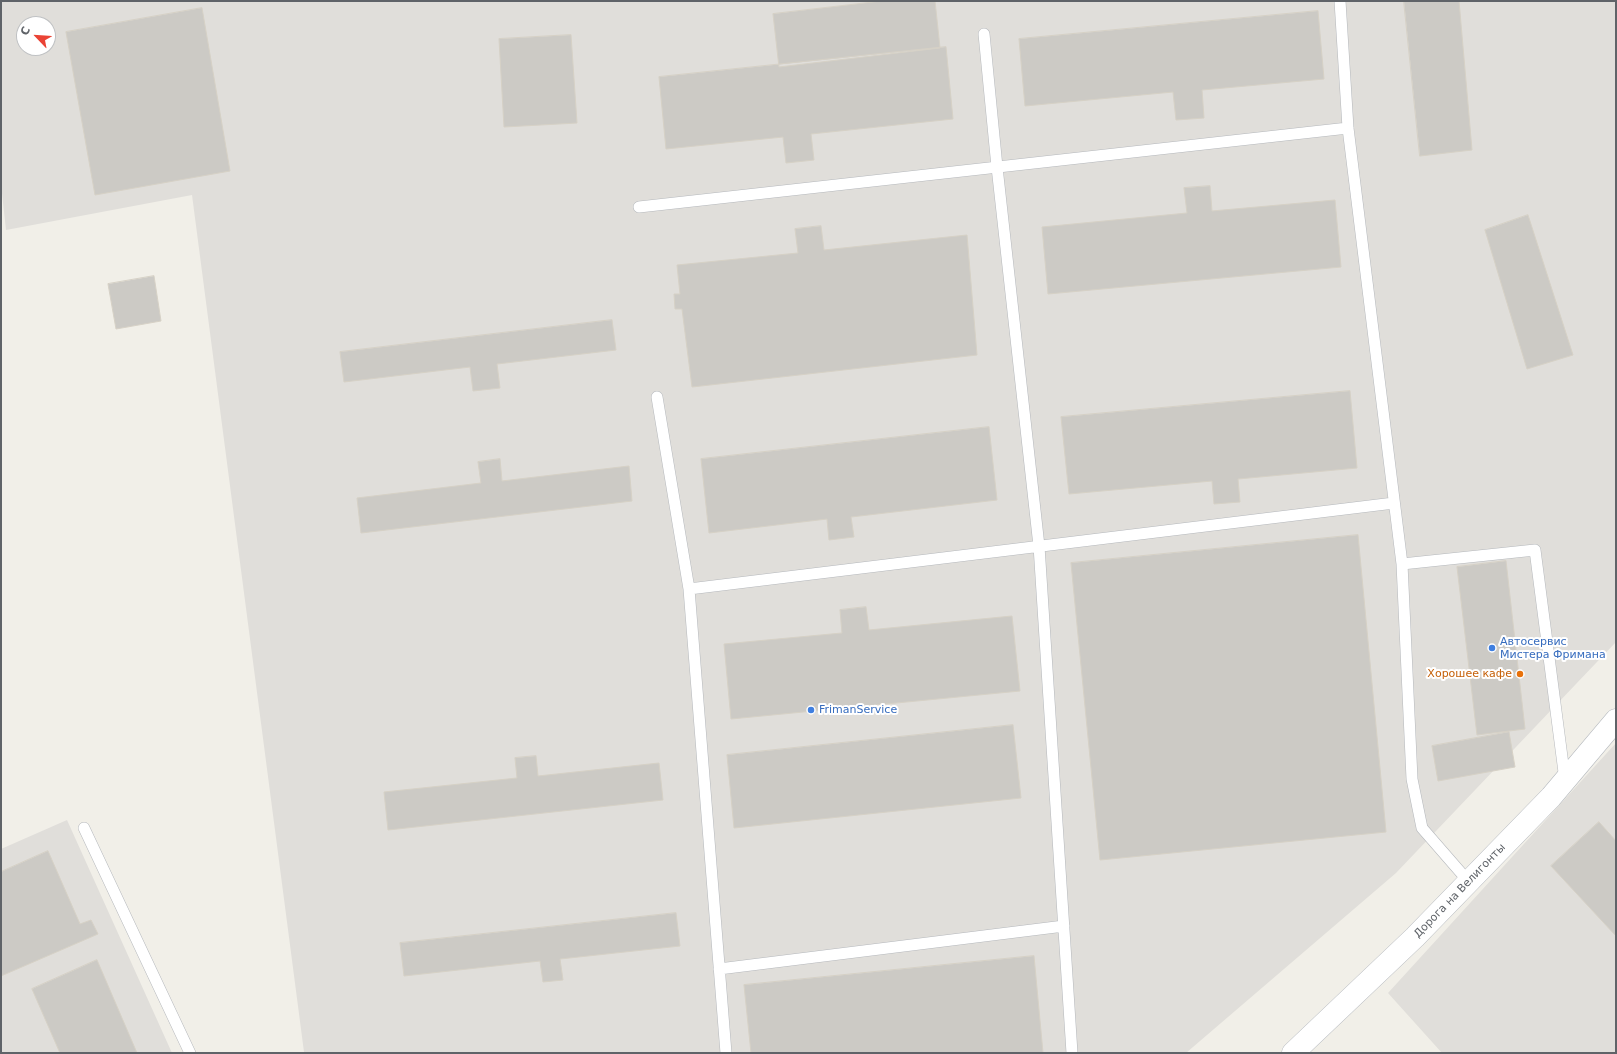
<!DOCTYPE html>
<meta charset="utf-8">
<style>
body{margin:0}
#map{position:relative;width:1617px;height:1054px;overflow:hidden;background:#f1efe8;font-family:"DejaVu Sans",sans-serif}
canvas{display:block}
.frame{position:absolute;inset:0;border:2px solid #5f6368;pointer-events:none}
.north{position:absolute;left:16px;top:16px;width:40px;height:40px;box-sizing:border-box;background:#fff;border:1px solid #bfc1c3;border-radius:50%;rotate:295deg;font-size:11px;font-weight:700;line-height:16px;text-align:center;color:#5f6368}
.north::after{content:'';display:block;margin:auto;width:14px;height:18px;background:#ea4335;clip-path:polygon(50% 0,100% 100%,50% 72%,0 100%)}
</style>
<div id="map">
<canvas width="1617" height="1054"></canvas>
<div class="frame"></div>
<div class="north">С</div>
</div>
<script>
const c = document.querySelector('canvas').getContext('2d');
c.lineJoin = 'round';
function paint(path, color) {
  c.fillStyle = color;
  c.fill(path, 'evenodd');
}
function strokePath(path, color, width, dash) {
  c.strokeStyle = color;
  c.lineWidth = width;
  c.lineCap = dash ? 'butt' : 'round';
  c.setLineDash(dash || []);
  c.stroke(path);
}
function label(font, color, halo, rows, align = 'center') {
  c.font = font + ' "DejaVu Sans",sans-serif';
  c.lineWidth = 4;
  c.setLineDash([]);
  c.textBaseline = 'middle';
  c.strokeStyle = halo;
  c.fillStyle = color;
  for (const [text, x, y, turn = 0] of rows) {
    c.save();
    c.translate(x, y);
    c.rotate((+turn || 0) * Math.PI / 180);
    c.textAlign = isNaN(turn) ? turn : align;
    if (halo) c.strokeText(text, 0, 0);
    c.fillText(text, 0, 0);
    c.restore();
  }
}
const industrial = new Path2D(`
 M1 1H1616V642L1396 873 1186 1053 304 1052 192 195 6 230 1 184ZM24 24H48V48H24Z
 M1616 743V1053H1442L1388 993Z
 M67 820 172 1053H1V849Z`);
const building = new Path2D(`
 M882 1H935L940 48 779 67 773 14Z
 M1404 1H1459L1472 150 1420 156Z
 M202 8 230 171 95 195 66 32Z
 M1318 11 1324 79 1202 90 1204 118 1176 120 1173 92 1025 106 1019 39Z
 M571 35 577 123 504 127 499 39Z
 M946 47 953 119 811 134 814 160 786 163 783 137 666 149 659 77Z
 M1210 186 1212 211 1335 200 1341 267 1048 294 1042 227 1187 213 1184 188Z
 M1528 215 1573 355 1527 369 1485 230Z
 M821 226 824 250 967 235 977 355 692 387 682 309H675L674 294H680L677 265 798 253 795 229Z
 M154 276 161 321 116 329 108 284Z
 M612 320 616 350 497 364 500 388 473 391 470 367 344 382 340 352Z
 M1350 391 1357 468 1238 479 1240 502 1214 504 1212 481 1069 494 1061 417Z
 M989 427 997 500 851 517 854 537 829 540 827 519 709 533 701 459Z
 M500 459 502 481 629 466 632 501 361 533 357 498 481 483 478 462Z
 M1358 535 1386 832 1100 860 1071 563Z
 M1506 561 1525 729 1477 735 1457 567Z
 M866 607 869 630 1012 616 1020 691 731 719 724 644 842 633 840 610Z
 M1013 725 1021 798 734 828 727 755Z
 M1509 732 1515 767 1438 781 1432 746Z
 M536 756 538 776 659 763 663 800 388 830 384 792 517 778 515 758Z
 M1599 822 1616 841V936L1551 866Z
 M48 851 80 924 91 920 98 934 1 976V872Z
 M676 913 680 946 560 959 563 980 543 982 540 961 404 976 400 943Z
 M1034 956 1043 1053H751L744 985Z
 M97 960 137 1053H60L32 989Z`);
const lane = new Path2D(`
 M1340 1 1348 128 1402 564 1412 779 1422 828 1469 882
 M984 34 997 167 1039 546 1072 1053
 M639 207 1348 128
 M657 397 689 589
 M1402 564 1535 550 1565 780
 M84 828 190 1053
 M719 969 1064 926
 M726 1053 689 589 1394 503`);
const secondary = new Path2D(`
 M1293 1053 1415 937 1551 797 1616 720`);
const markers = [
 [1492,648,4,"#3f7fe0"],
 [1520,674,4,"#e8710a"],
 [811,710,4,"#3f7fe0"]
];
const shopNames = [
 ["Автосервис",1500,642],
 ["Мистера Фримана",1500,655],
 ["FrimanService",819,710]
];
const foodNames = [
 ["Хорошее кафе",1512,674]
];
const streetNames = [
 ["Дорога на Велигонты",1460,891,-46]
];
paint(industrial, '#e0deda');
paint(building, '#cccac5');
strokePath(building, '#d6d1c6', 1);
strokePath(lane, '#b5b8bc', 12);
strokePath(secondary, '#b6babf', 23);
strokePath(lane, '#fff', 11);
strokePath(secondary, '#fff', 22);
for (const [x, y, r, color] of markers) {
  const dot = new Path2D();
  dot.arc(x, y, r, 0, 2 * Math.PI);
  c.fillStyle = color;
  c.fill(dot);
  strokePath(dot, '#fff', 1.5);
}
label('11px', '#366cbe', '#fff', shopNames, 'left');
label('11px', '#c56008', '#fff', foodNames, 'right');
label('11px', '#5f6368', '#fff', streetNames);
</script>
